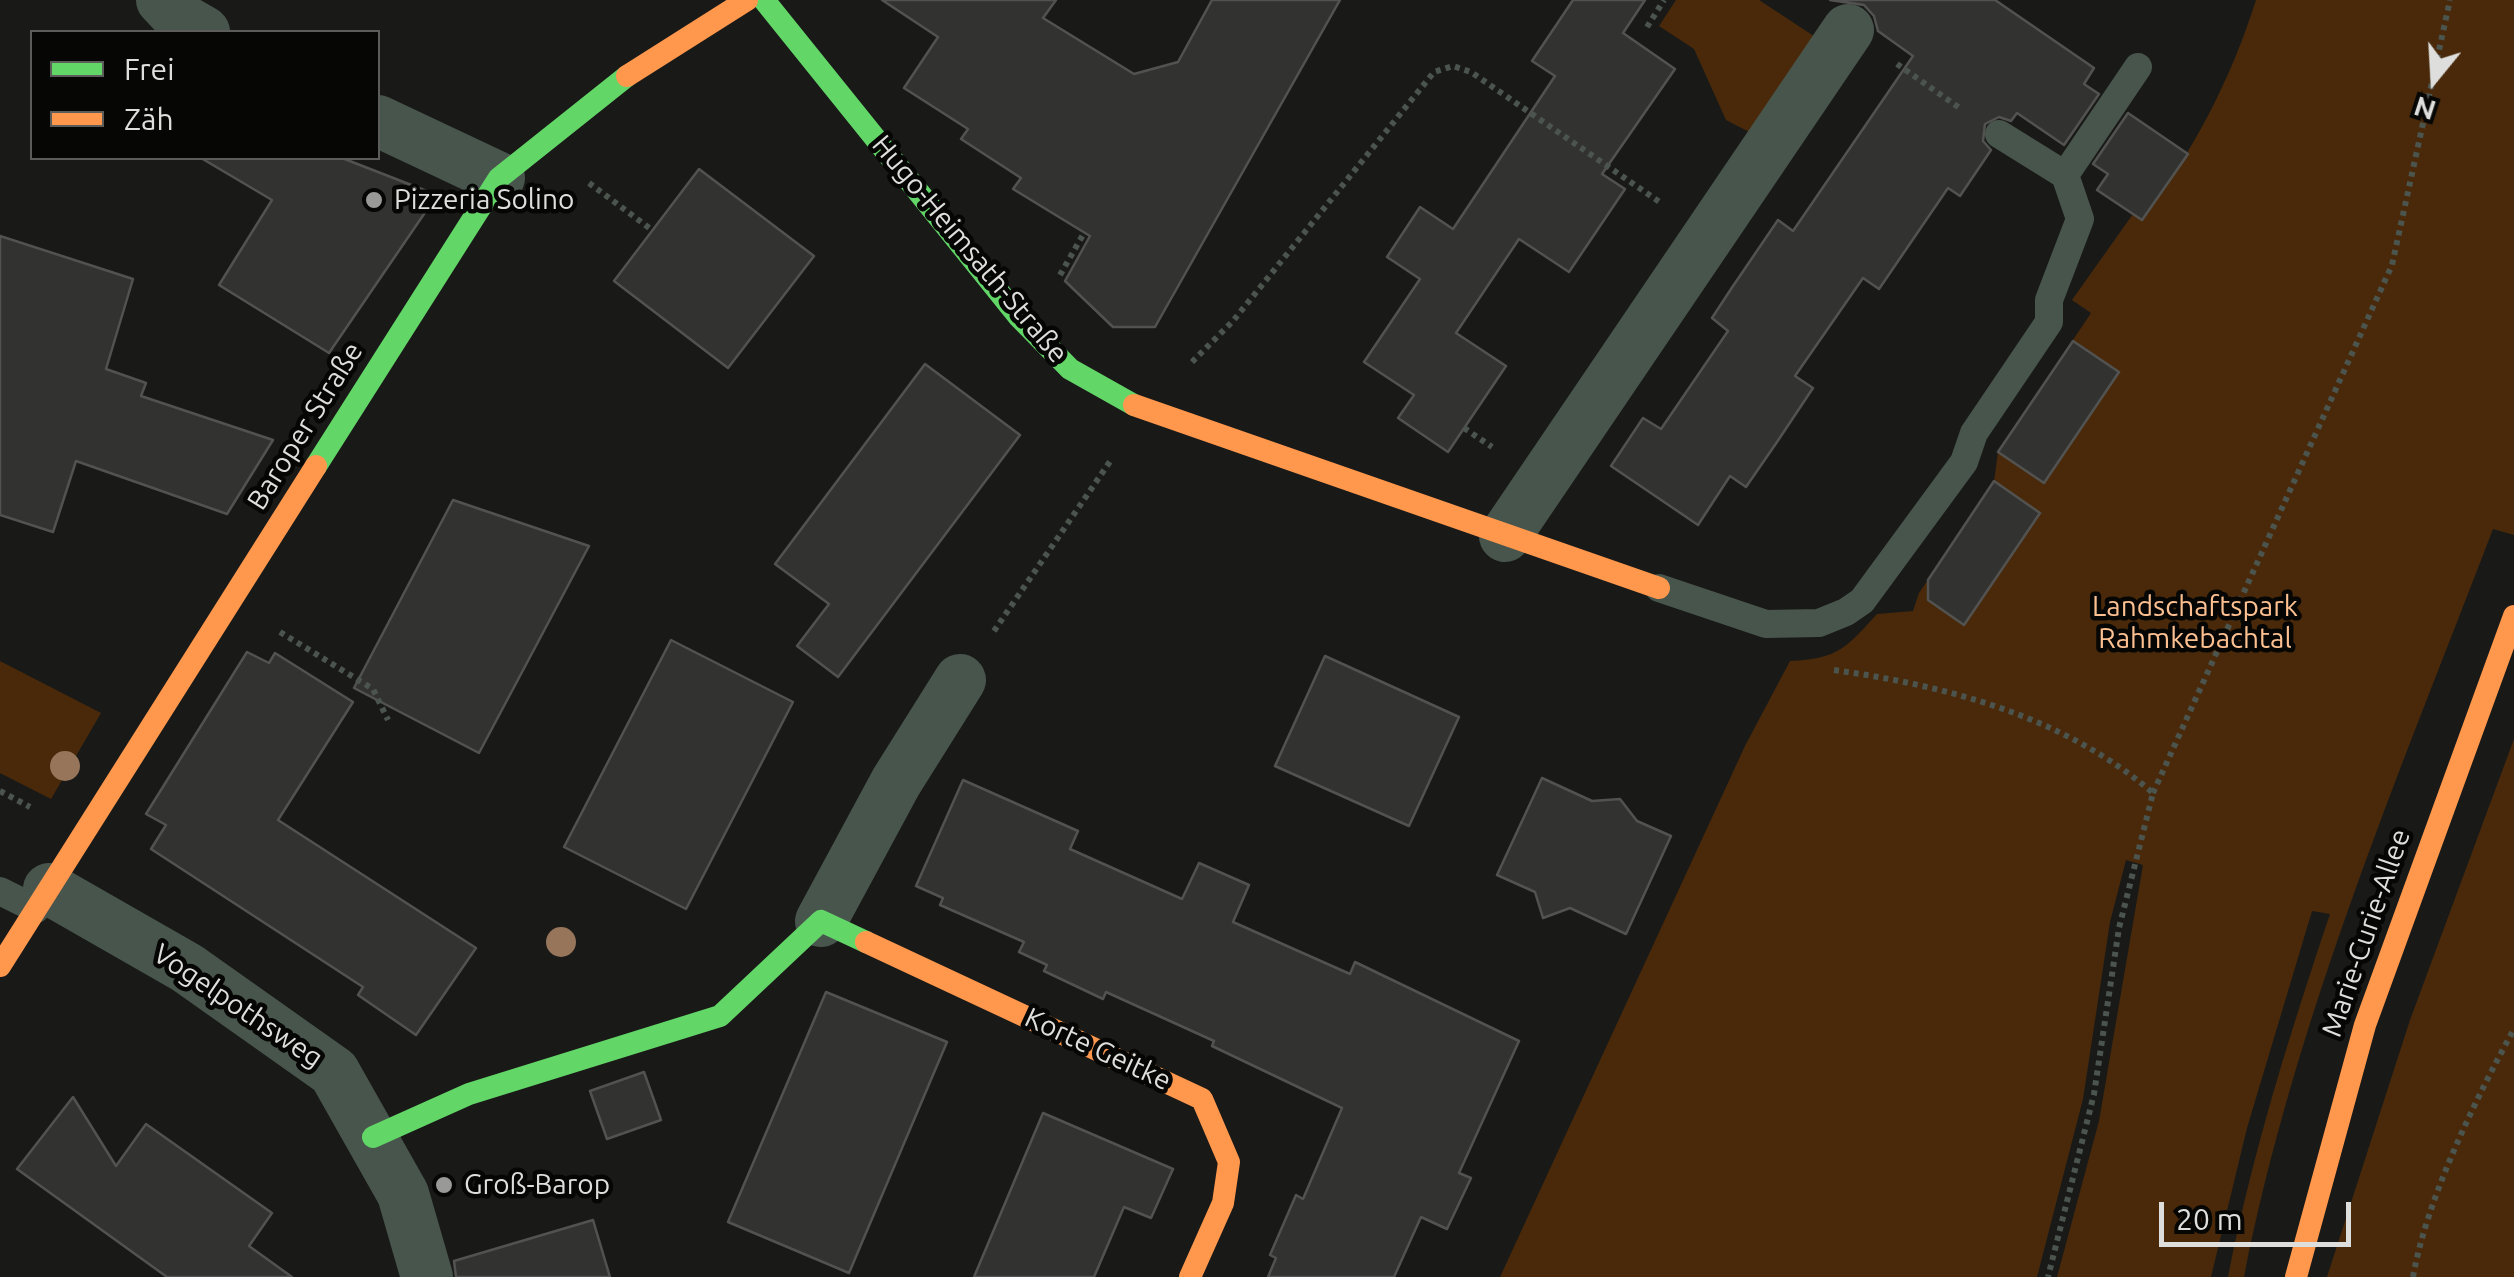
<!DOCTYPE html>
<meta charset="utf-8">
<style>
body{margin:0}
#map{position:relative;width:2514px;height:1277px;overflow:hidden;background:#191a18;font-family:Ubuntu,sans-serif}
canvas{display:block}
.legend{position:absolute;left:30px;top:30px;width:350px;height:130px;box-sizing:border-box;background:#060605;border:2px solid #5c5d5b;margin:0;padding:12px 18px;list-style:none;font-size:30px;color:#dedfdc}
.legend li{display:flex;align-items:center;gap:20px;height:50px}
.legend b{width:50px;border:2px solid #5c5d5b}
.north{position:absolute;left:2384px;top:30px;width:100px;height:100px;-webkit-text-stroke:8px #060605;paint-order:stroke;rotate:198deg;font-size:28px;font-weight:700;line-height:40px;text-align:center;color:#dedfdc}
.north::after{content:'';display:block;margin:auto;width:35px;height:45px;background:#dedfdc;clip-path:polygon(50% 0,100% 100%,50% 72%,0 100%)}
.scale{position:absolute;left:2159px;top:1202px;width:192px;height:45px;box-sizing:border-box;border:5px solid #dedfdc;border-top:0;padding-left:12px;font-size:30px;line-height:35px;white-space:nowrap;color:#dedfdc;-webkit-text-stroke:8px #060605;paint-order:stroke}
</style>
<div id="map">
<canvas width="2514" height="1277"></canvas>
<ul class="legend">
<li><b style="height:12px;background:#63d668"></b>Frei</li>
<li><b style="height:12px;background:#ff974d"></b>Zäh</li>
</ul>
<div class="north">N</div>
<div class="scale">20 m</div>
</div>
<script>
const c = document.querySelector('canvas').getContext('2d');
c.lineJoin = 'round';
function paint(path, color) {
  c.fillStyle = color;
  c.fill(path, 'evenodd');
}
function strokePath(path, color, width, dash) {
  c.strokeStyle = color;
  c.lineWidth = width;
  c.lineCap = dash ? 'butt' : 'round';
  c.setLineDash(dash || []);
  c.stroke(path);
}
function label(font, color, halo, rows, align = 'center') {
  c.font = font + ' Ubuntu,sans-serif';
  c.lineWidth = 9;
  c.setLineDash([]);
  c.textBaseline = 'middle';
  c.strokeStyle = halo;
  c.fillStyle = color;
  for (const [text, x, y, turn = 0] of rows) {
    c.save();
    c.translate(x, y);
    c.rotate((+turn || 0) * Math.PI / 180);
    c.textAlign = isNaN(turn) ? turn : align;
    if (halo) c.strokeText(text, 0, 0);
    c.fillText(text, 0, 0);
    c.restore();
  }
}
const green = new Path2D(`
 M1676 0H1759L1826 44 1761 138 1726 120 1694 49 1659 26Z
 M2256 0H2514V535L2493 529C2399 774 2295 1019 2244 1277H2228C2252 1154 2290 1033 2330 914L2312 911 2247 1128 2211 1277H2057L2099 1121 2143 865 2126 860 2110 922 2083 1099 2037 1277H1500L1745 746 1790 661C1838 659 1846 648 1877 614L1913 611 1919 593 1994 482 1998 452 2091 313 2072 300 2133 214 2143 219C2194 149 2230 82 2256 0Z
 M0 661 101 713 51 799 0 773Z
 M2514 739V1277H2327L2410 1020Z`);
const building = new Path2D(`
 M882 0H1056L1043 18 1134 74 1178 62 1212 0H1340L1155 327H1113L1065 281 1090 236 1013 189 1021 178 961 139 968 129 904 88 938 37Z
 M1573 0H1645L1623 33 1675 69 1602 174 1625 189 1569 272 1519 239 1456 333 1506 366 1448 452 1398 418 1414 395 1364 362 1420 279 1387 257 1420 207 1453 229 1555 76 1532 61Z
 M1830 0H1995L2094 68 2084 84 2099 94 2064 145 2017 113 2011 121 1999 117 1985 124 1983 141 1991 150 1960 196 1948 188 1879 289 1863 278 1795 376 1813 388 1777 442 1746 487 1730 476 1698 525 1611 466 1643 418 1661 429 1728 331 1712 318 1731 289 1778 220 1793 231 1913 56 1878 31 1874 16 1864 5Z
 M2128 113 2188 154 2142 220 2097 190 2108 174 2093 164Z
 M201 158H342L437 195 329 353 219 285 272 200Z
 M699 169 814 256 728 368 614 281Z
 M0 236 133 279 106 369 146 383 141 396 273 440 227 514 76 461 53 532 0 515Z
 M2073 341 2119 372 2044 483 1998 452Z
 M925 364 1020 435 838 677 797 646 829 604 775 564Z
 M1994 481 2040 513 1964 625 1928 600V580Z
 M453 500 589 546 479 753 354 688Z
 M671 640 793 702 686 909 564 847Z
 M247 652 269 663 275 653 353 702 278 820 476 948 416 1035 358 995 363 987 151 849 166 825 146 814Z
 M1325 656 1459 717 1409 826 1275 766Z
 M1542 778 1592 801 1620 799 1637 821 1671 836 1626 934 1570 908 1543 918 1535 892 1497 875Z
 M963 780 1078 831 1070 849 1182 899 1199 863 1249 885 1233 922 1350 974 1355 962 1519 1041 1459 1173 1471 1178 1447 1229 1421 1217 1394 1277H1268L1276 1258 1270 1255 1296 1195 1303 1199 1342 1108 1212 1046 1214 1041 1106 992 1103 999 1044 971 1047 965 1019 952 1024 942 940 905 943 898 916 886Z
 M826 992 947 1042 849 1273 728 1222Z
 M644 1072 661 1120 607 1139 590 1091Z
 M73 1097 116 1166 146 1124 272 1213 249 1246 292 1277H167L17 1169Z
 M1043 1113 1173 1169 1151 1218 1124 1207 1094 1277H974Z
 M593 1220 610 1277H456L454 1261Z`);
const path = new Path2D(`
 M1647 27 1664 0
 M1897 64 1961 109
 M589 183 652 230
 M1060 275 1084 233
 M1192 362 1233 321 1434 72 1453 66 1471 72 1661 203
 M1464 428 1492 447
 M994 631 1111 460
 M280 632 373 689 388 720
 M1834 670C1948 686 2065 717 2153 793L2119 928 2094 1094 2048 1277
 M0 791 30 807
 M2153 793 2392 265 2450 0
 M2413 1277C2427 1198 2475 1100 2514 1029`);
const lane = new Path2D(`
 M2065 175 2138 67
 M1659 588 1766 624 1819 623 1846 612 1862 601 1964 462 1974 433 2049 322V300L2080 219 2065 175 1999 134
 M0 891 36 909`);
const street = new Path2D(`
 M162 0 178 17 204 32
 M378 121 499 178
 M1505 536 1848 30
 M49 889 187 968 334 1072 403 1194 427 1277
 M821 921 896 782 960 680`);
const fast = new Path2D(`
 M764 0 1019 317 1070 369 1134 405
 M316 466 499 178 627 76
 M373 1137 469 1094 720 1016 821 921 866 942`);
const slow = new Path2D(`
 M627 76 747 0
 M1134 405 1659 588
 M866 942 1202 1099 1229 1162 1223 1203 1190 1277
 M0 966 316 466
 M2296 1277 2365 1025 2514 616`);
const trees = [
 [65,766],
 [561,942]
];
const markers = [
 [374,200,10,"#999a97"],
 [444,1185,10,"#999a97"]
];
const poiNames = [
 ["Pizzeria Solino",394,200],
 ["Groß-Barop",464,1185]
];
const streetNames = [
 ["Hugo-Heimsath-Straße",970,249,50],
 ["Baroper Straße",305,426,-58],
 ["Marie-Curie-Allee",2366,933,-71],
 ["Vogelpothsweg",238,1006,34],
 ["Korte Geitke",1098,1049,25]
];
const parkNames = [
 ["Landschaftspark",2195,607],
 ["Rahmkebachtal",2195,639]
];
paint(green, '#49290a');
paint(building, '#323230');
strokePath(building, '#525351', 2.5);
strokePath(path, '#4c544e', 6, [5, 5]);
strokePath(lane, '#48554c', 28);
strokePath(street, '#48554c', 52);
strokePath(fast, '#63d668', 22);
strokePath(slow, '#ff974d', 22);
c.fillStyle = '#96755b';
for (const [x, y] of trees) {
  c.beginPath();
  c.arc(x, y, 15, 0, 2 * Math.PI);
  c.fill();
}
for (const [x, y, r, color] of markers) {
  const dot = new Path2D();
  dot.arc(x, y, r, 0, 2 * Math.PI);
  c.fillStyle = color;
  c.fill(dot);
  strokePath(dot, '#060605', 4);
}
label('28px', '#dedfdc', '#060605', poiNames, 'left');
label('28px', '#dedfdc', '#060605', streetNames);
label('28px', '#fcc091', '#060605', parkNames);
</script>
